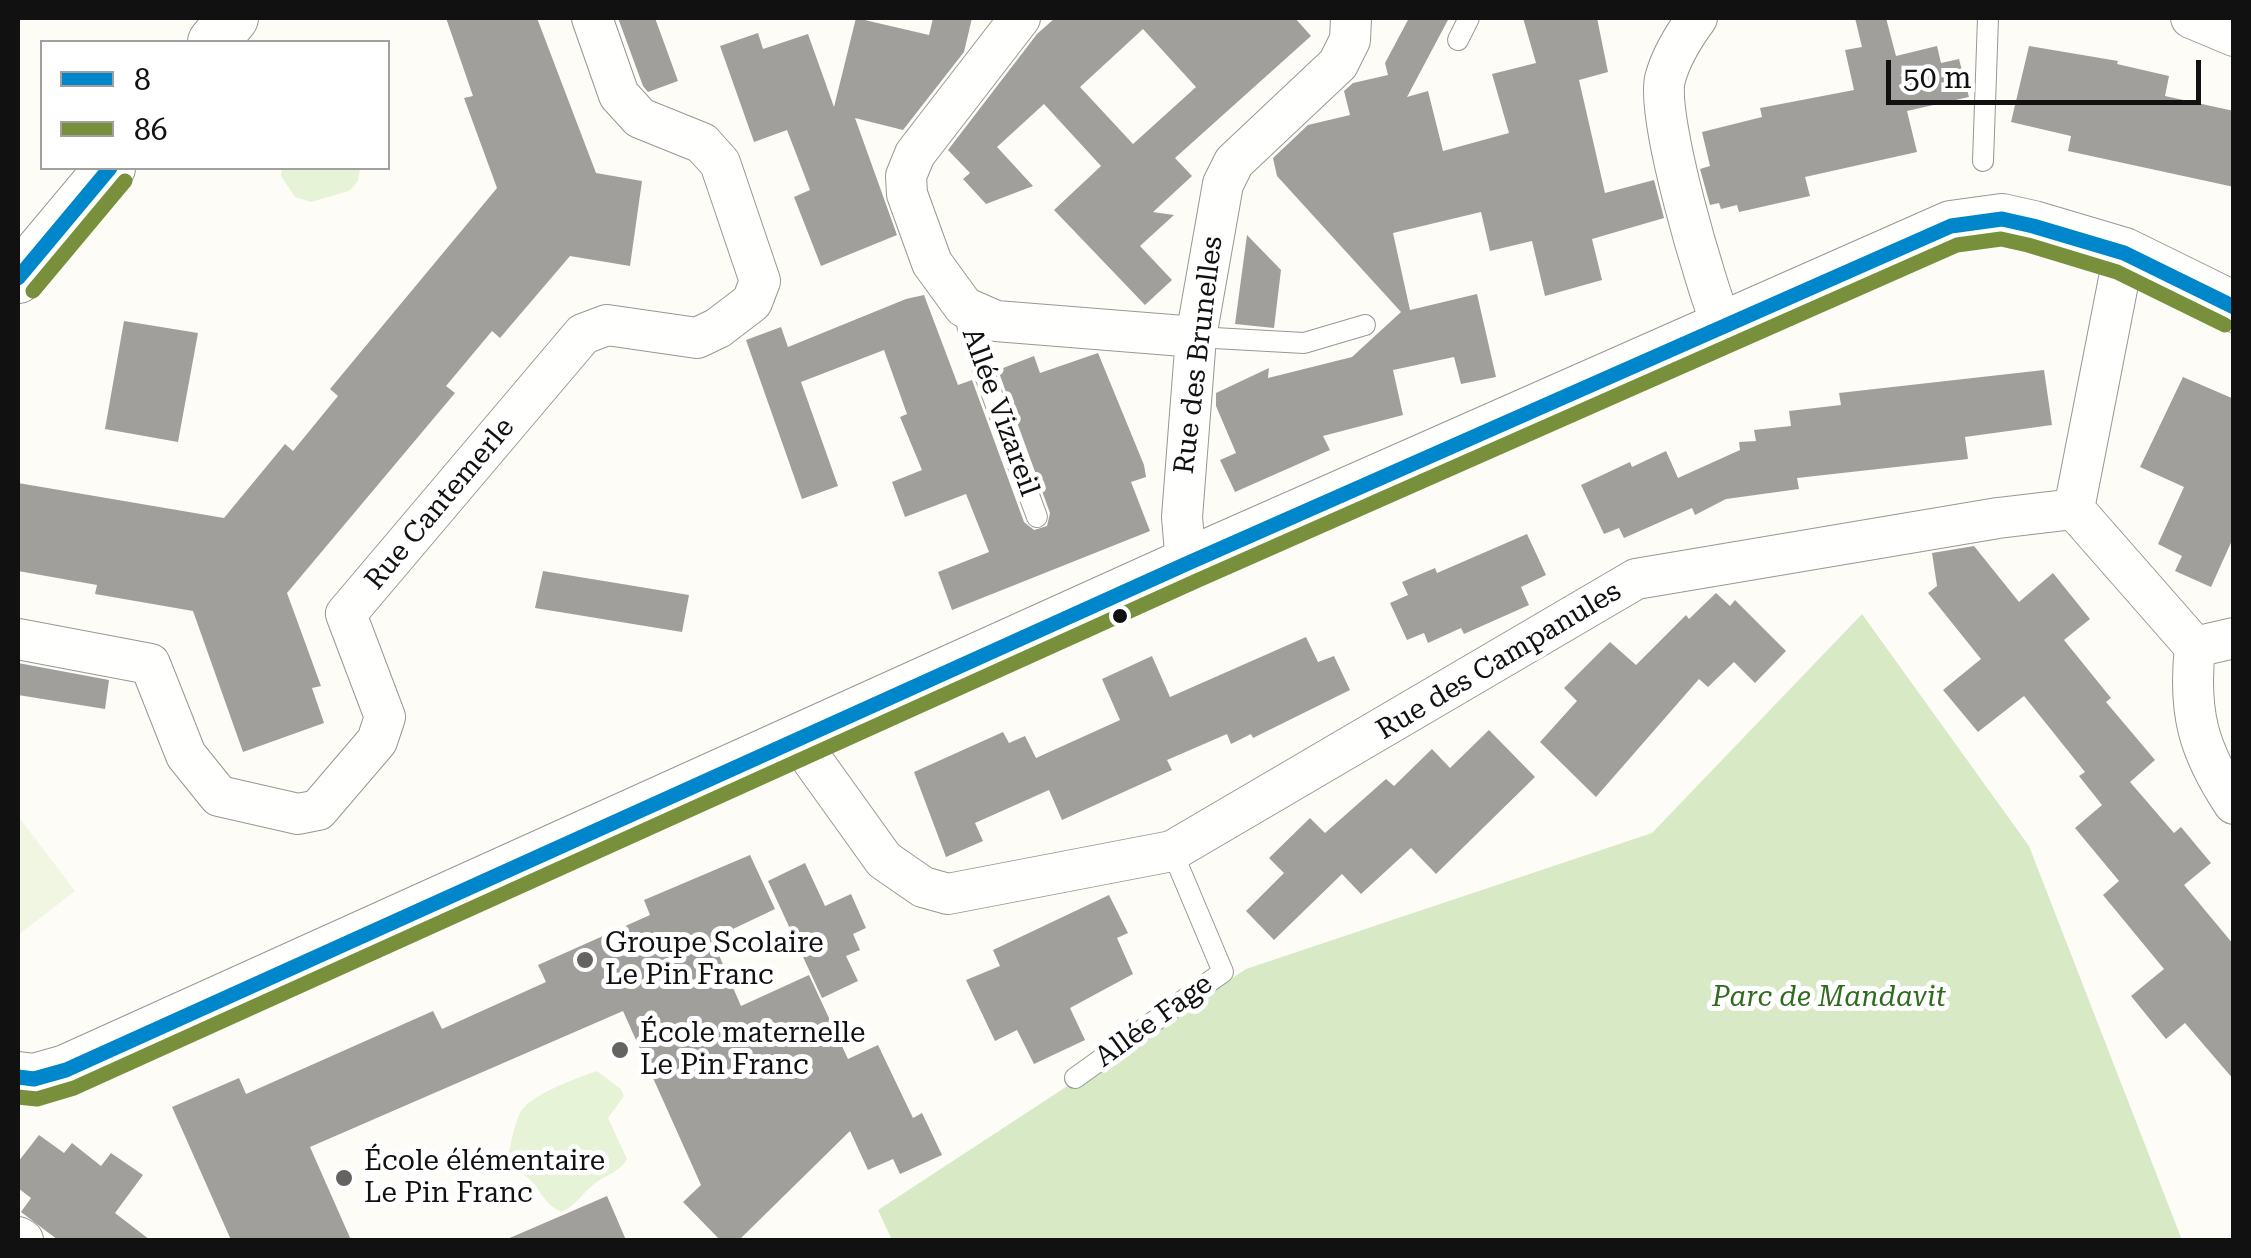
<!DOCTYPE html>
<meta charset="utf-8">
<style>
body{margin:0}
#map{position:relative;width:2251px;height:1258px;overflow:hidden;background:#fdfcf7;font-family:"Roboto Serif",serif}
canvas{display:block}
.frame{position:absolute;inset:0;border:20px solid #111;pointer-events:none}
.legend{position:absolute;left:40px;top:40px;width:350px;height:130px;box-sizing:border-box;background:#fff;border:2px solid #a0a0a0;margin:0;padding:12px 18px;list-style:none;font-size:30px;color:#111}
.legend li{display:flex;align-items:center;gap:20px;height:50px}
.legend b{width:50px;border:2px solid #a0a0a0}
.scale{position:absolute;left:1886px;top:60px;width:315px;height:45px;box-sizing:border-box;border:5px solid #111;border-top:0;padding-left:12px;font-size:30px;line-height:35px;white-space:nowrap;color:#111;-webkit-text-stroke:8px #fff;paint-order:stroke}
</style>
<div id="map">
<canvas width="2251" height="1258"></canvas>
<div class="frame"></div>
<ul class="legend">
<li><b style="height:12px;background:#0086cb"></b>8</li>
<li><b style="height:12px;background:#78903c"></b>86</li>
</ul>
<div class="scale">50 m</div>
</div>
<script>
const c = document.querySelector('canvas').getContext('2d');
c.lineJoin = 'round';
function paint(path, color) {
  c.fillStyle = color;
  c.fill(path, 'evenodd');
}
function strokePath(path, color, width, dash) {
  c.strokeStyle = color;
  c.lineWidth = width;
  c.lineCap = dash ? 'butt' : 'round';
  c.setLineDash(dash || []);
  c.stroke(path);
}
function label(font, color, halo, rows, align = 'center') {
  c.font = font + ' "Roboto Serif",serif';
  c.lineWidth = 10;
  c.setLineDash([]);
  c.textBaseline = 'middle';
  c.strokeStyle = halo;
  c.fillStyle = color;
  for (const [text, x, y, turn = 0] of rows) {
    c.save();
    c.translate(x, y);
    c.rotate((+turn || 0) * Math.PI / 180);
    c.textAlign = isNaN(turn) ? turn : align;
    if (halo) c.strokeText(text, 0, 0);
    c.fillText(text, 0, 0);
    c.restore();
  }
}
const green = new Path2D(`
 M282 168H360L358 181 349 191 311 202 295 197 281 176Z
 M597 1071 621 1089 624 1096 608 1118 627 1159C620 1172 605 1175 594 1184 582 1194 576 1205 562 1212 544 1205 541 1189 527 1177 520 1171 513 1170 507 1163 510 1148 513 1129 519 1115 527 1095 577 1078 597 1071Z`);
const forest = new Path2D(`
 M1862 614 2029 846 2182 1240H892L878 1210 1246 969 1652 833Z`);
const pitch = new Path2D(`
 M18 816 75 891 18 935Z`);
const building = new Path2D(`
 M446 18H537L596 173 642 181 630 266 570 256 500 338 492 331 446 386 455 393 287 593 321 686 312 688 324 723 243 752 193 611 95 594 97 585 18 571V483L224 518 285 444 293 451 338 396 330 389 497 188 464 98 473 96Z
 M618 18H655L678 81 648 92 643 86Z
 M856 18 929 35 933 18H972L964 52 903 130 855 118 897 235 821 266 794 197 810 190 787 130 754 142 720 46 758 33 763 49 808 34 834 107Z
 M1055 18H1295L1311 36 1175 158 1192 176 1153 212 1174 215 1140 246 1172 280 1145 305 1054 210 1101 166 1044 104 997 147 1033 186 986 204 963 179 970 173 948 150 1037 34ZM1143 29 1196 87 1133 144 1080 87Z
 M1409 18H1449L1407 97 1428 91 1443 151 1509 133 1492 74 1536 63 1523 18H1597L1608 72 1579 80 1605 193 1654 180 1664 218 1592 239 1602 280 1545 296 1532 241 1490 251 1481 212 1393 233 1410 310 1477 294 1496 377 1461 384 1454 357 1393 370 1403 415 1323 436 1330 450 1235 492 1220 460 1236 453 1216 406V393L1269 368 1268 378 1352 357 1401 312 1277 176 1273 158 1308 125 1350 115 1344 91 1353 83 1388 75 1385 63Z
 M1855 18H1886L1896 56 1937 46 1941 63 1959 59 1969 97 1907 111 1917 152 1805 177 1810 196 1739 212 1737 205 1721 209 1719 203 1710 205 1700 169 1710 166 1702 132 1762 117 1760 108 1854 90 1845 50 1862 47Z
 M2029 46 2118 61 2117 64 2169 76 2165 96 2234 111V187L2068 151 2071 136 2011 122Z
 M1247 235 1281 270 1274 328 1235 324Z
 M924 295 958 385 972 380 1024 522 1034 530 1047 526 1050 513 998 370 1034 356 1040 373 1098 353 1144 465 1146 477 1131 482 1150 531 952 610 938 572 989 552 966 494 905 517 892 482 922 470 900 417 907 414 884 350 801 382 838 486 802 499 746 340 781 327 788 347 906 299Z
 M124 321 198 333 178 442 105 429Z
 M2044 370 2052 425 1965 437 1968 459 1797 478 1799 489 1726 499 1695 515 1692 508 1624 538 1619 528 1604 534 1581 485 1630 462 1632 467 1666 451 1678 478 1740 450 1739 442 1756 441 1754 430 1791 426 1789 411 1841 405 1839 393Z
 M2183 377 2234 399V536L2211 587 2175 571 2182 556 2158 544 2184 487 2140 467Z
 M1527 534 1546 575 1521 587 1529 605 1464 634 1461 628 1428 643 1424 633 1407 640 1390 603 1408 595 1402 582 1435 568 1437 573Z
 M1974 546 2019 602 2053 573 2090 619 2064 640 2111 698 2106 702 2155 760 2130 782 2174 833 2181 827 2211 863 2184 885 2234 945V1080L2185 1023 2166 1039 2131 996 2164 969 2103 895 2119 881 2075 828 2102 805 2079 776 2085 772 2024 696 1978 732 1943 690 1981 659 1928 593 1937 586 1932 553Z
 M543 571 689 595 682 632 535 608Z
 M1716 593 1730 606 1735 600 1786 651 1755 683 1734 662 1708 687 1699 679 1596 797 1540 742 1577 701 1564 688 1610 642 1636 665 1686 615 1689 619Z
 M1306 637 1318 662 1334 656 1350 690 1253 738 1251 734 1231 744 1227 734 1167 760 1172 770 1062 820 1049 790 975 823 983 841 946 857 914 772 1003 732 1009 743 1025 736 1036 758 1120 720 1102 679 1152 656 1170 697Z
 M18 663 109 680 105 709 18 695Z
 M1489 730 1535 777 1436 874 1411 848 1361 894 1342 874 1274 940 1246 911 1284 873 1269 858 1310 818 1325 833 1386 779 1394 786 1432 749 1450 768Z
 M750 855 775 909 712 939 741 1006 809 975 848 1059 878 1045 913 1118 922 1113 942 1155 900 1174 893 1159 868 1170 850 1131 739 1240H720L683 1202 701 1185 623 1011 310 1147 351 1240H231L172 1107 239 1078 246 1094 433 1011 442 1029 546 982 538 965 650 915 644 900Z
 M805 863 825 906 851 894 866 928 853 934 860 950 846 956 858 981 822 998 768 881Z
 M1109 895 1128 933 1117 938 1133 974 1070 1008 1085 1040 1034 1064 1017 1030 995 1041 966 980 1000 966 993 950Z
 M39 1135 64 1153 72 1143 101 1166 111 1153 143 1175 115 1213 150 1240H58L21 1212 31 1198 18 1188V1162Z
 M607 1196 626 1240H505Z`);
const service = new Path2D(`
 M1458 40 1469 18
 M1983 161 1988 18
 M964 307 968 329 1037 517
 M1196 337 1304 343 1365 325
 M1075 1078 1223 972 1172 851`);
const minor = new Path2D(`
 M1020 18 915 154 906 176 907 194 932 263 964 307 996 321 1196 337
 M1697 18C1683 37 1671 56 1665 79 1656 118 1706 287 1723 328
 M2191 18 2234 36
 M2074 509 2124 253
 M1186 564 1182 517 1196 337 1223 184 1234 162 1338 64 1350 40 1351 18
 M18 639 150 664 186 755 219 796 298 814 318 810 377 741 385 717 346 614 583 334 607 325 697 338 718 328 752 302 760 281 720 163 702 143 640 118 619 95 592 18
 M2195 647C2188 712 2198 750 2234 804
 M805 737 813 761 884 860 923 887 948 894 1172 851 1636 579 1998 518 2074 509 2195 647 2234 638
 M18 1237 23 1240`);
const tertiary = new Path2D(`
 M213 42 233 18
 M18 278 110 168
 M18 1077 34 1079 66 1070 1186 564 1951 226 2002 219 2033 226 2124 253 2234 307`);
const bus1 = new Path2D(`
 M18 278 110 168
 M18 1077 34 1079 66 1070 1186 564 1951 226 2002 219 2033 226 2124 253 2234 307`);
const bus2 = new Path2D(`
 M33 291 125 181
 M18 1097 37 1099 74 1088 1194 582 1957 245 2001 239 2028 245 2117 272 2225 325`);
const markers = [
 [1120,616,9,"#111"],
 [585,960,10,"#646362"],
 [620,1050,10,"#646362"],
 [344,1178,10,"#646362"]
];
const streetNames = [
 ["Rue des Brunelles",1199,355,-83],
 ["Allée Vizareil",1000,412,70],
 ["Rue Cantemerle",440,504,-50],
 ["Rue des Campanules",1499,661,-31],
 ["Allée Fage",1154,1021,-36]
];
const poiNames = [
 ["Groupe Scolaire",605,944],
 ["Le Pin Franc",605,976],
 ["École maternelle",640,1034],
 ["Le Pin Franc",640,1066],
 ["École élémentaire",364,1162],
 ["Le Pin Franc",364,1194]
];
const parkNames = [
 ["Parc de Mandavit",1829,998]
];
paint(green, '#e7f3d7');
paint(forest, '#d8eac5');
paint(pitch, '#f0f6e1');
paint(building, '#a19f9c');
strokePath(service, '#979795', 22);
strokePath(minor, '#979795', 42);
strokePath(tertiary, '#979795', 52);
strokePath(service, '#fffffe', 20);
strokePath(minor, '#fffffe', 40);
strokePath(tertiary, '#fffffe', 50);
strokePath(bus1, '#0086cb', 15);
strokePath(bus2, '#78903c', 15);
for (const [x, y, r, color] of markers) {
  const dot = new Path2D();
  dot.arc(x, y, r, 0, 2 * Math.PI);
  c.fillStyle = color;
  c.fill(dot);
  strokePath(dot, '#fff', 4);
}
label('28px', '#111', '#fff', streetNames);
label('28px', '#111', '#fff', poiNames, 'left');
label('italic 28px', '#2f6b1f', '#fff', parkNames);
</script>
